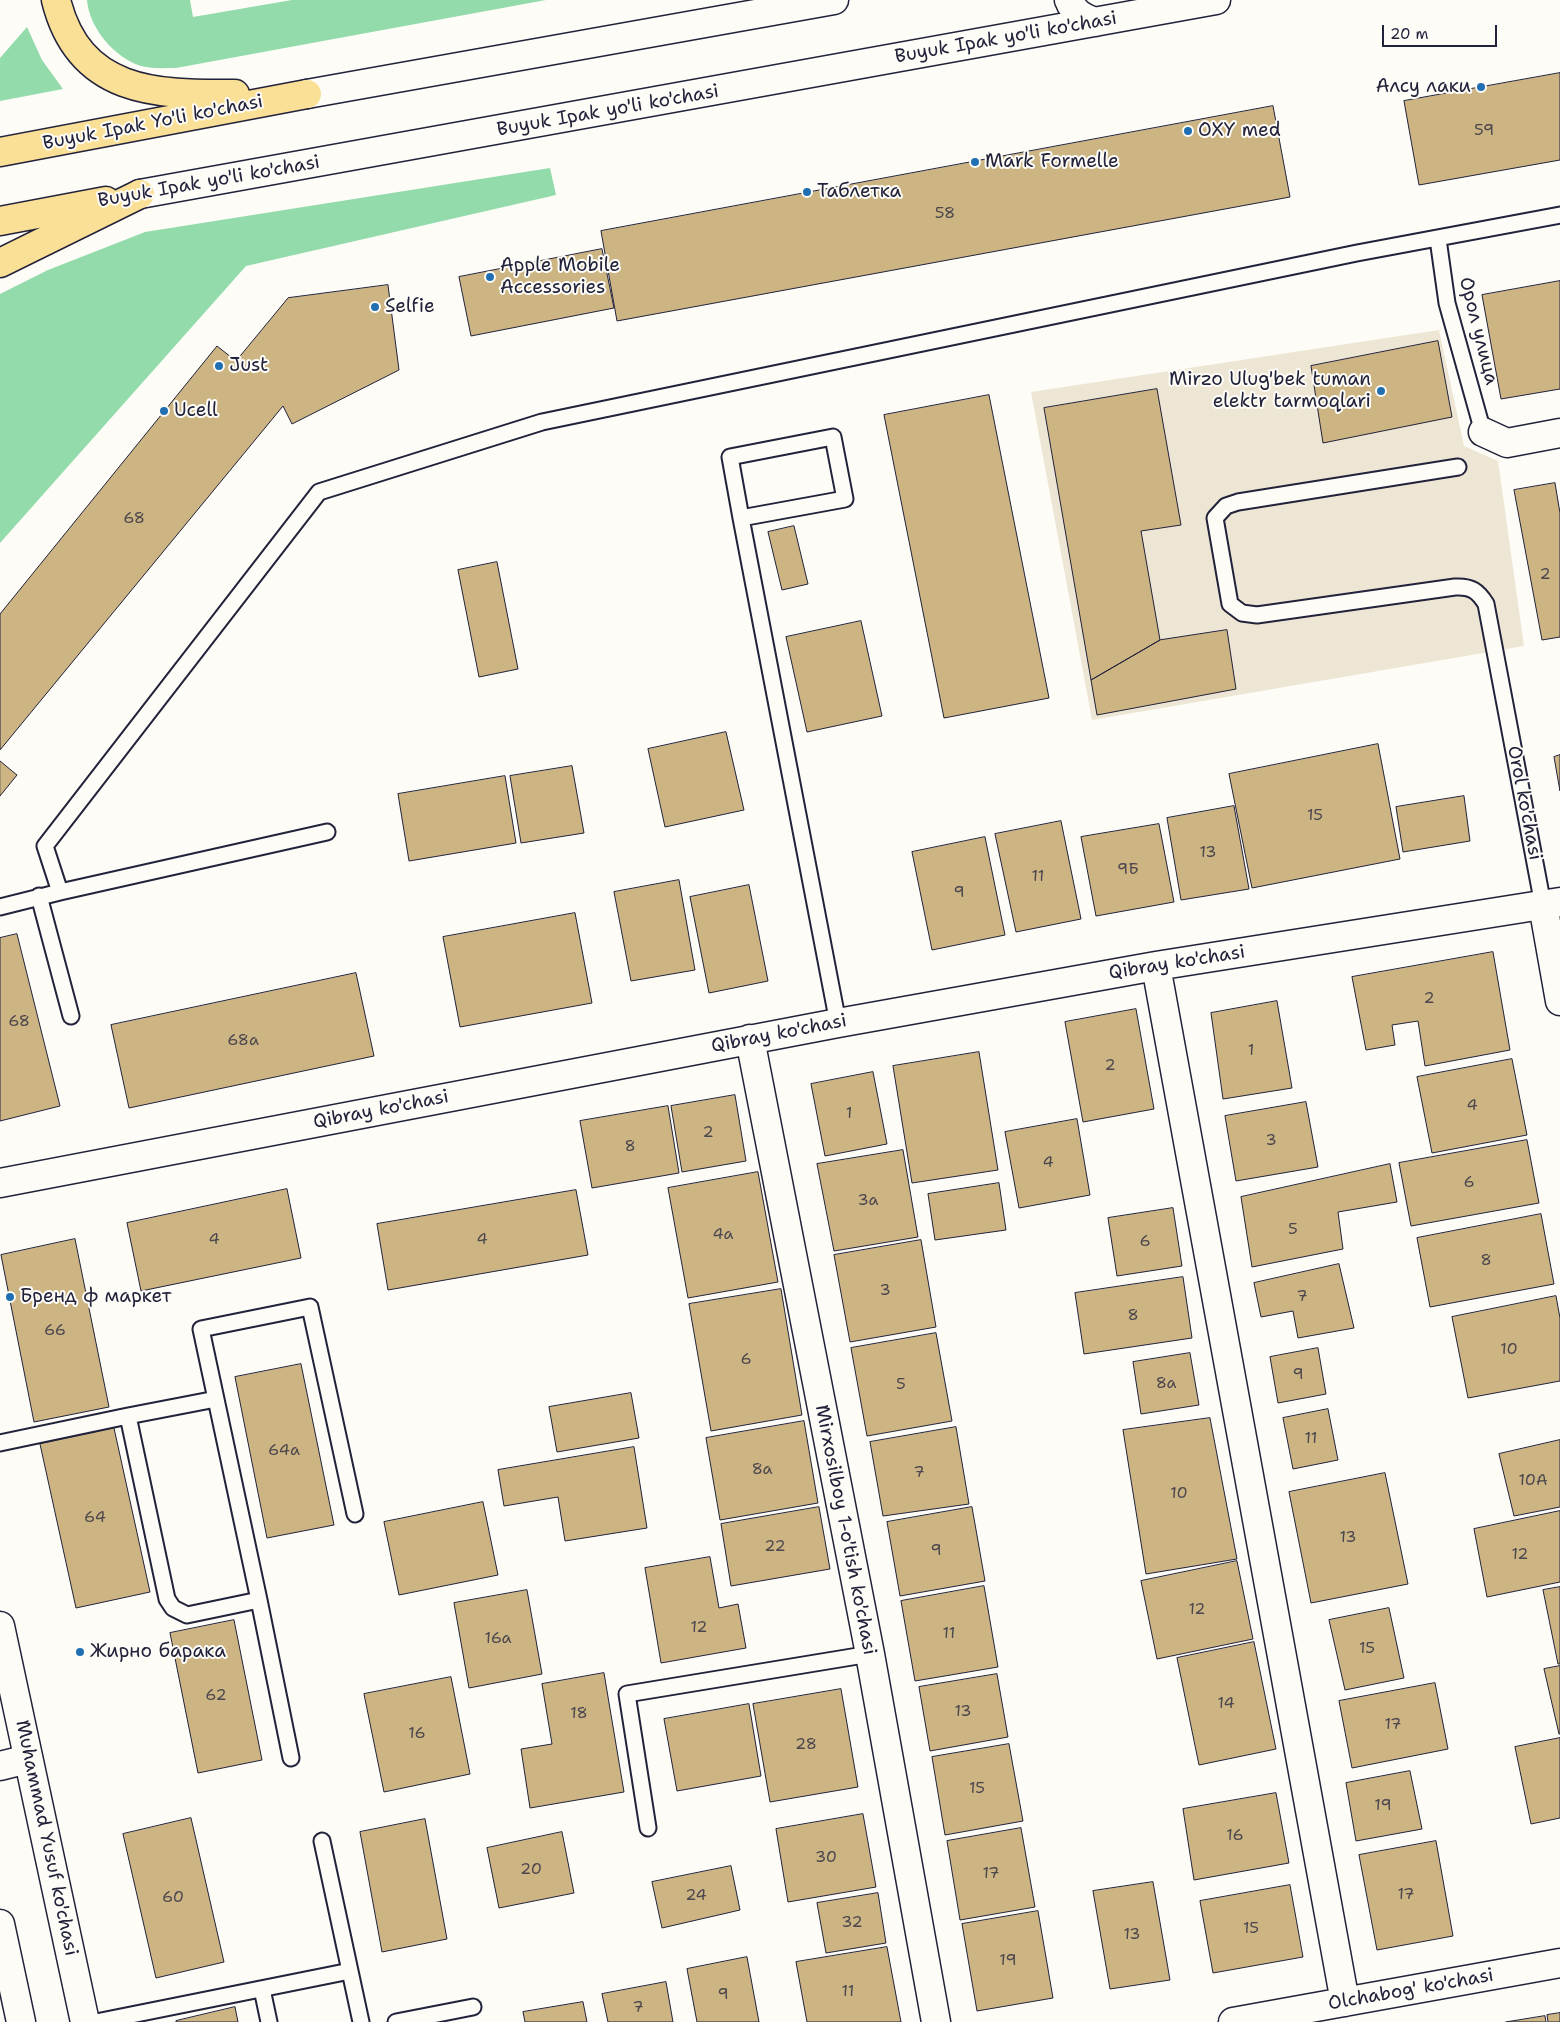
<!DOCTYPE html>
<meta charset="utf-8">
<style>
body{margin:0}
#map{position:relative;width:1560px;height:2022px;overflow:hidden;background:#fdfcf7;font-family:"Shantell Sans",sans-serif}
canvas{display:block}
.scale{position:absolute;left:1382px;top:25px;width:115px;height:22px;box-sizing:border-box;border:2px solid #22223b;border-top:0;padding-left:6px;font-size:15px;line-height:18px;white-space:nowrap;color:#22223b;-webkit-text-stroke:4px #fdfcf7;paint-order:stroke}
</style>
<div id="map">
<canvas width="1560" height="2022"></canvas>
<div class="scale">20 m</div>
</div>
<script>
const c = document.querySelector('canvas').getContext('2d');
c.lineJoin = 'round';
function paint(path, color) {
  c.fillStyle = color;
  c.fill(path, 'evenodd');
}
function strokePath(path, color, width, dash) {
  c.strokeStyle = color;
  c.lineWidth = width;
  c.lineCap = dash ? 'butt' : 'round';
  c.setLineDash(dash || []);
  c.stroke(path);
}
function label(font, color, halo, rows, align = 'center') {
  c.font = font + ' "Shantell Sans",sans-serif';
  c.lineWidth = 4;
  c.setLineDash([]);
  c.textBaseline = 'middle';
  c.strokeStyle = halo;
  c.fillStyle = color;
  for (const [text, x, y, turn = 0] of rows) {
    c.save();
    c.translate(x, y);
    c.rotate((+turn || 0) * Math.PI / 180);
    c.textAlign = isNaN(turn) ? turn : align;
    if (halo) c.strokeText(text, 0, 0);
    c.fillText(text, 0, 0);
    c.restore();
  }
}
const built = new Path2D(`
 M1439 330 1464 446 1498 461 1524 646 1092 720 1031 392Z`);
const green = new Path2D(`
 M87 0H190L193 17 292 0H546L176 68C164 68 153 69 141 66 115 58 89 28 87 0Z
 M27 27 42 60 63 89 0 101V58Z
 M550 168 556 195 246 266 0 543V294L48 270 145 232Z`);
const building = new Path2D(`
 M1560 73V160L1419 185 1404 101Z
 M1273 106 1290 197 617 321 601 231Z
 M602 249 614 308 471 336 459 277Z
 M1560 281V389L1501 399 1482 295Z
 M388 285 399 370 292 424 283 406 0 750V614L217 346 236 361 288 298Z
 M1438 341 1452 417 1323 443 1311 366Z
 M1157 389 1181 525 1141 531 1160 640 1091 680 1044 408Z
 M989 395 1049 698 944 718 884 415Z
 M1555 483 1560 513V637L1542 640 1514 490Z
 M794 526 808 584 782 590 768 532Z
 M497 562 518 669 479 677 458 570Z
 M861 621 882 716 807 732 786 637Z
 M1227 630 1236 689 1097 715 1091 680 1160 640Z
 M726 732 744 810 665 827 648 749Z
 M1378 744 1400 859 1252 888 1229 774Z
 M1560 755V791L1554 757Z
 M0 761 17 775 0 796Z
 M572 766 584 833 521 843 510 776Z
 M505 776 516 843 409 861 398 794Z
 M1464 796 1470 841 1403 852 1396 807Z
 M1234 806 1249 889 1181 900 1167 818Z
 M1061 821 1081 919 1016 932 995 834Z
 M1159 824 1174 902 1096 916 1081 837Z
 M985 837 1005 935 932 950 912 852Z
 M679 880 695 970 631 981 614 892Z
 M749 885 768 981 709 993 690 897Z
 M575 913 592 1003 460 1027 443 937Z
 M17 934 60 1106 0 1121V938Z
 M1493 952 1510 1050 1425 1066 1418 1021 1392 1025 1395 1045 1366 1050 1352 977Z
 M356 973 374 1056 129 1108 111 1025Z
 M1277 1001 1292 1088 1223 1099 1211 1013Z
 M1136 1009 1154 1109 1083 1122 1065 1022Z
 M979 1052 998 1170 912 1183 893 1066Z
 M1512 1059 1527 1135 1432 1153 1417 1077Z
 M873 1072 887 1144 825 1156 811 1084Z
 M735 1095 746 1161 682 1172 671 1106Z
 M1306 1102 1318 1167 1236 1181 1225 1116Z
 M668 1106 679 1173 592 1188 580 1121Z
 M1077 1119 1090 1195 1019 1208 1005 1132Z
 M1527 1140 1539 1203 1411 1226 1399 1163Z
 M903 1150 918 1237 834 1251 817 1164Z
 M1390 1164 1397 1202 1338 1212 1343 1249 1252 1267 1241 1197Z
 M758 1172 778 1282 688 1298 668 1188Z
 M999 1183 1006 1230 935 1240 928 1194Z
 M287 1189 301 1258 141 1291 127 1223Z
 M576 1190 588 1255 388 1290 377 1224Z
 M1173 1208 1182 1266 1117 1276 1108 1218Z
 M1541 1214 1554 1284 1430 1307 1417 1238Z
 M75 1239 109 1407 34 1422 1 1255Z
 M921 1240 936 1327 850 1342 834 1255Z
 M1339 1264 1354 1328 1298 1338 1293 1311 1261 1317 1254 1283Z
 M1183 1277 1192 1338 1084 1354 1075 1293Z
 M781 1289 802 1415 711 1431 689 1304Z
 M1556 1296 1560 1318V1381L1468 1398 1452 1317Z
 M936 1333 952 1421 867 1436 851 1348Z
 M1318 1348 1326 1394 1278 1403 1270 1357Z
 M1190 1353 1199 1405 1141 1414 1133 1362Z
 M301 1364 334 1525 267 1538 235 1377Z
 M631 1393 639 1438 557 1452 549 1407Z
 M1328 1409 1338 1460 1293 1469 1283 1418Z
 M1210 1418 1237 1559 1146 1574 1123 1430Z
 M804 1421 818 1503 720 1520 706 1438Z
 M956 1427 969 1504 883 1516 870 1442Z
 M114 1428 150 1592 76 1608 40 1444Z
 M1560 1440V1507L1514 1516 1499 1454Z
 M634 1447 647 1528 565 1541 558 1497 504 1506 498 1470Z
 M1385 1473 1408 1584 1311 1603 1289 1492Z
 M483 1502 498 1575 399 1595 384 1522Z
 M819 1507 830 1569 731 1586 721 1524Z
 M972 1507 985 1581 900 1596 887 1522Z
 M1560 1511V1582L1487 1597 1474 1529Z
 M710 1557 719 1608 738 1604 746 1648 661 1663 645 1568Z
 M1237 1561 1253 1639 1157 1659 1141 1581Z
 M984 1586 998 1667 915 1681 901 1601Z
 M1560 1587V1664H1558L1543 1590Z
 M527 1590 542 1674 469 1688 454 1603Z
 M1389 1608 1404 1678 1345 1690 1329 1620Z
 M234 1620 262 1760 198 1773 170 1633Z
 M1254 1642 1276 1749 1199 1765 1177 1658Z
 M1560 1666V1734H1559L1544 1669Z
 M604 1673 624 1792 530 1808 521 1749 552 1744 542 1684Z
 M997 1674 1008 1737 930 1751 919 1687Z
 M451 1677 470 1774 384 1792 364 1694Z
 M1435 1683 1448 1749 1352 1768 1339 1701Z
 M841 1689 858 1787 770 1802 753 1704Z
 M749 1704 761 1776 677 1791 664 1719Z
 M1560 1738V1818L1531 1824 1515 1747Z
 M1009 1744 1023 1821 945 1835 932 1757Z
 M1410 1771 1422 1829 1356 1841 1346 1783Z
 M1276 1793 1289 1863 1194 1880 1183 1809Z
 M863 1814 876 1887 788 1902 776 1829Z
 M191 1818 224 1962 156 1978 123 1834Z
 M425 1819 447 1939 382 1952 360 1832Z
 M1021 1828 1035 1907 960 1920 947 1841Z
 M562 1832 574 1893 499 1908 487 1848Z
 M1436 1841 1453 1936 1377 1950 1359 1855Z
 M731 1866 740 1910 662 1928 652 1882Z
 M1153 1882 1170 1980 1110 1989 1093 1891Z
 M1290 1885 1303 1957 1213 1973 1200 1901Z
 M878 1893 886 1943 826 1953 817 1903Z
 M1038 1911 1053 1998 977 2011 962 1924Z
 M887 1947 901 2022H807L796 1962Z
 M747 1957 759 2022H697L687 1969Z
 M666 1982 673 2022H608L602 1994Z
 M583 2002 587 2022H525L523 2012Z
 M235 2007 238 2022H176V2021Z
 M1560 2013V2022H1548L1547 2015Z
 M1545 2016 1546 2022H1506Z`);
const service = new Path2D(`
 M1438 239 1447 303 1483 432
 M1458 467 1238 502 1226 506 1215 518 1230 604 1242 613 1257 615 1455 587C1471 586 1478 591 1486 604L1543 905
 M741 518 845 499 833 437 730 457 741 518 838 1023
 M60 892 327 832
 M39 896 71 1016
 M0 907 60 892 45 846 319 492 542 422 1357 253 1560 215
 M128 1416 216 1399
 M0 1443 128 1416 167 1599 173 1608 187 1615 259 1600 291 1758
 M259 1600 201 1329 310 1307 355 1514
 M648 1828 627 1694 870 1654
 M322 1841 350 1971
 M262 1989 269 2022
 M96 2022 350 1971 361 2022
 M396 2022 473 2007`);
const minor = new Path2D(`
 M1483 432 1507 443 1560 433
 M1543 905 1560 1001
 M1156 966 1345 2002
 M750 1039 870 1654 936 2022
 M0 1183 838 1023 1156 966 1560 902
 M0 1766 28 1759
 M1233 2022 1560 1963`);
const tertiary = new Path2D(`
 M0 1626 85 2022
 M0 1924 21 2022`);
const secondary = new Path2D(`
 M1069 0C1074 13 1082 17 1095 22
 M307 94 834 0
 M140 194 1216 0`);
const primary = new Path2D(`
 M56 0C79 93 155 95 235 94
 M0 152 307 94
 M0 221 106 201
 M0 263 140 194`);
const markers = [
 [1481,87,5,"#1f6fb2"],
 [1188,131,5,"#1f6fb2"],
 [975,162,5,"#1f6fb2"],
 [807,192,5,"#1f6fb2"],
 [490,277,5,"#1f6fb2"],
 [375,307,5,"#1f6fb2"],
 [219,366,5,"#1f6fb2"],
 [1381,391,5,"#1f6fb2"],
 [164,411,5,"#1f6fb2"],
 [10,1297,5,"#1f6fb2"],
 [80,1652,5,"#1f6fb2"]
];
const numberNames = [
 ["59",1484,131],
 ["58",945,214],
 ["68",134,519],
 ["2",1545,575],
 ["15",1315,816],
 ["13",1208,853],
 ["9Б",1128,870],
 ["11",1038,877],
 ["9",959,893],
 ["2",1429,999],
 ["68",19,1022],
 ["68а",243,1041],
 ["1",1251,1051],
 ["2",1110,1066],
 ["4",1472,1106],
 ["1",849,1114],
 ["2",708,1133],
 ["3",1271,1141],
 ["8",630,1147],
 ["4",1048,1163],
 ["6",1469,1183],
 ["3a",868,1201],
 ["5",1293,1230],
 ["4a",723,1235],
 ["4",214,1240],
 ["4",482,1240],
 ["6",1145,1242],
 ["8",1486,1261],
 ["3",885,1291],
 ["7",1302,1297],
 ["8",1133,1316],
 ["66",55,1331],
 ["10",1509,1350],
 ["6",746,1360],
 ["9",1298,1375],
 ["8a",1166,1384],
 ["5",901,1385],
 ["11",1311,1439],
 ["64а",284,1451],
 ["8a",762,1470],
 ["7",919,1473],
 ["10A",1533,1481],
 ["10",1179,1494],
 ["64",95,1518],
 ["13",1348,1538],
 ["22",775,1547],
 ["9",936,1551],
 ["12",1520,1555],
 ["12",1197,1610],
 ["12",699,1628],
 ["11",949,1634],
 ["16a",498,1639],
 ["15",1367,1649],
 ["62",216,1696],
 ["14",1226,1704],
 ["13",963,1712],
 ["18",579,1714],
 ["17",1393,1725],
 ["16",417,1734],
 ["28",806,1745],
 ["15",977,1789],
 ["19",1383,1806],
 ["16",1235,1836],
 ["30",826,1858],
 ["20",531,1870],
 ["17",991,1874],
 ["17",1406,1895],
 ["24",696,1896],
 ["60",173,1898],
 ["32",852,1923],
 ["15",1251,1929],
 ["13",1132,1935],
 ["19",1008,1961],
 ["11",848,1992],
 ["9",723,1995],
 ["7",638,2008]
];
const streetNames = [
 ["Buyuk Ipak yo'li ko'chasi",1006,38,-10],
 ["Buyuk Ipak yo'li ko'chasi",608,111,-10],
 ["Buyuk Ipak Yo'li ko'chasi",153,123,-11],
 ["Buyuk Ipak yo'li ko'chasi",209,182,-10],
 ["Орол улица",1478,331,76],
 ["Orol ko'chasi",1524,803,79],
 ["Qibray ko'chasi",1177,963,-9],
 ["Qibray ko'chasi",779,1034,-11],
 ["Qibray ko'chasi",381,1110,-11],
 ["Mirxosilboy 1-o'tish ko'chasi",845,1530,79],
 ["Muhammad Yusuf ko'chasi",46,1838,78],
 ["Olchabog' ko'chasi",1411,1990,-10]
];
const poiNames = [
 ["Алсу лаки",1471,87,"right"],
 ["OXY med",1198,131],
 ["Mark Formelle",985,162],
 ["Таблетка",817,192],
 ["Apple Mobile",500,266],
 ["Accessories",500,288],
 ["Selfie",385,307],
 ["Just",229,366],
 ["Mirzo Ulug'bek tuman",1371,380,"right"],
 ["elektr tarmoqlari",1371,402,"right"],
 ["Ucell",174,411],
 ["Бренд ф маркет",20,1297],
 ["Жирно барака",90,1652]
];
paint(built, '#eee6d4');
paint(green, '#93dbaa');
paint(building, '#ccb483');
strokePath(building, '#22223b', 1);
strokePath(service, '#22223b', 19);
strokePath(minor, '#22223b', 31);
strokePath(tertiary, '#22223b', 31);
strokePath(secondary, '#22223b', 31);
strokePath(primary, '#22223b', 31);
strokePath(service, '#fdfcf7', 15);
strokePath(minor, '#fdfcf7', 28);
strokePath(tertiary, '#fdfcf7', 28);
strokePath(secondary, '#fdfcf7', 28);
strokePath(primary, '#fadf96', 28);
for (const [x, y, r, color] of markers) {
  const dot = new Path2D();
  dot.arc(x, y, r, 0, 2 * Math.PI);
  c.fillStyle = color;
  c.fill(dot);
  strokePath(dot, '#fdfcf7', 2);
}
label('16px', '#4c464d', null, numberNames);
label('19px', '#22223b', '#fdfcf7', streetNames);
label('19px', '#22223b', '#fdfcf7', poiNames, 'left');
</script>
